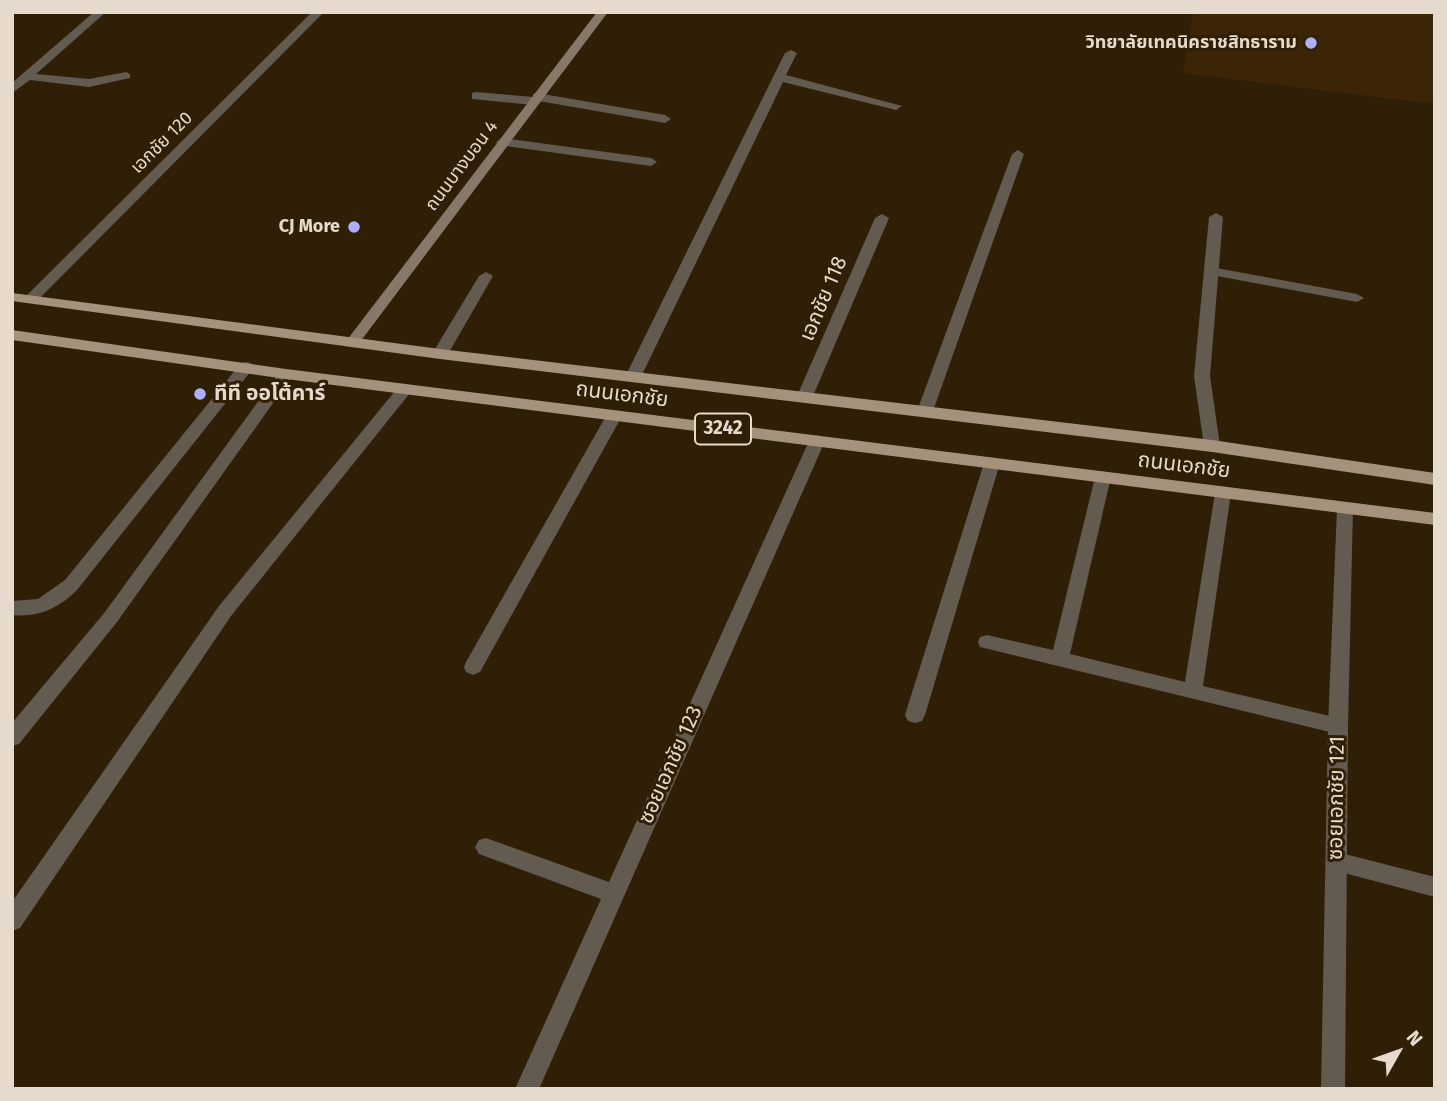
<!DOCTYPE html>
<meta charset="utf-8">
<style>
body{margin:0}
#map{position:relative;width:1447px;height:1101px;overflow:hidden;background:#2f1f07;font-family:"Fira Sans",sans-serif}
canvas{display:block}
.frame{position:absolute;inset:0;border:14px solid #e5dacc;pointer-events:none}
.north{position:absolute;left:1363px;top:1017px;width:70px;height:70px;-webkit-text-stroke:5px #2f1f07;paint-order:stroke;rotate:50deg;font-size:19px;font-weight:700;line-height:28px;text-align:center;color:#e5dacc}
.north::after{content:'';display:block;margin:auto;width:24px;height:32px;background:#e5dacc;clip-path:polygon(50% 0,100% 100%,50% 72%,0 100%)}
</style>
<div id="map">
<canvas width="1447" height="1101"></canvas>
<div class="frame"></div>
<div class="north">N</div>
</div>
<script>
const c = document.querySelector('canvas').getContext('2d');
c.lineJoin = 'round';
function paint(path, color) {
  c.fillStyle = color;
  c.fill(path, 'evenodd');
}
function strokePath(path, color, width, dash) {
  c.strokeStyle = color;
  c.lineWidth = width;
  c.lineCap = dash ? 'butt' : 'round';
  c.setLineDash(dash || []);
  c.stroke(path);
}
function label(font, color, halo, rows, align = 'center') {
  c.font = font + ' "Fira Sans","Noto Sans Thai",sans-serif';
  c.lineWidth = 6;
  c.setLineDash([]);
  c.textBaseline = 'middle';
  c.strokeStyle = halo;
  c.fillStyle = color;
  for (const [text, x, y, turn = 0] of rows) {
    c.save();
    c.translate(x, y);
    c.rotate((+turn || 0) * Math.PI / 180);
    c.textAlign = isNaN(turn) ? turn : align;
    if (halo) c.strokeText(text, 0, 0);
    c.fillText(text, 0, 0);
    c.restore();
  }
}
const built = new Path2D(`
 M1193 12H1435V104L1183 73Z`);
const lane = new Path2D(`
 M791 50 797 53 786 75 902 106 896 110 783 82 641 377 638 381H628L625 377 773 77 785 53Z
 M476 92 533 97 539 101 533 105 472 99V93Z
 M502 138 651 158 657 162 651 166 498 145 496 142Z
 M882 214 889 218 813 396 805 401 799 400 797 396 875 218Z
 M1211 267 1357 294 1364 298 1357 302 1206 274 1204 271Z
 M486 272 493 276 448 354 445 357H435L432 354 479 276Z
 M246 362 251 363 254 367 251 371 77 590C59 608 38 618 12 615V601L38 599 65 580 241 363Z
 M1103 471 1111 477 1070 654 1185 682 1215 493 1223 487 1231 493 1203 686 1338 718 1345 720 1348 726 1345 732 1338 734 980 647 978 642 980 637 987 635 1053 650 1095 477Z
 M1337 852 1435 877V897L1329 869 1326 862 1329 855Z`);
const street = new Path2D(`
 M94 12H106L36 74 89 79 126 72 130 74V78L89 87 30 80 12 93V83Z
 M312 12H324L35 303H25L23 300 25 297Z
 M537 93 665 115 671 119 665 123 533 100V94Z
 M1018 150 1024 154 933 411 931 415H919L917 411 1012 154Z
 M1216 213 1223 217 1210 376 1220 446 1212 452 1204 446 1194 376 1209 217Z
 M286 369 294 374 291 378 117 622 19 744 12 746V723L105 612 281 370Z
 M405 384 413 389 410 393 231 616 20 928 12 931V902L219 606 400 385Z
 M614 411 622 416 480 672 473 675 466 672 464 667 466 662 606 416Z
 M817 435 825 441 539 1089H515L601 899 479 854 475 847 479 840 486 838 609 882 809 441Z
 M992 457 1000 463 925 715 922 721 915 723 908 721 905 715 984 463Z
 M1345 502 1353 508 1348 726 1345 1089H1321L1328 726 1337 508Z`);
const secondary = new Path2D(`
 M597 12H608L357 346H347L345 343 347 340Z`);
const primary = new Path2D(`
 M12 293 440 349 1212 440 1435 473V485L1212 452 440 359 12 301Z
 M12 330 286 369 1435 513V525L286 379 12 340Z`);
const markers = [
 [1311,43,7,"#adaffb"],
 [354,227,7,"#adaffb"],
 [200,394,7,"#adaffb"]
];
const farPoinames = [
 ["วิทยาลัยเทคนิคราชสิทธาราม",1297,43],
 ["CJ More",340,227]
];
const farStreetnames = [
 ["เอกชัย 120",162,143,-45],
 ["ถนนบางบอน 4",462,166,-53]
];
const shields = [
 [723,429,56]
];
const shieldNames = [
 ["3242",723,429]
];
const streetNames = [
 ["เอกชัย 118",824,299,-67],
 ["ถนนเอกชัย",622,395,7],
 ["ถนนเอกชัย",1184,466,7],
 ["ซอยเอกชัย 123",671,765,-66],
 ["ซอยเอกชัย 121",1337,798,-89]
];
const poiNames = [
 ["ทีที ออโต้คาร์",214,394]
];
paint(built, '#3b2506');
paint(lane, '#635a50');
paint(street, '#635a50');
paint(secondary, '#877969');
paint(primary, '#a4927c');
for (const [x, y, r, color] of markers) {
  const dot = new Path2D();
  dot.arc(x, y, r, 0, 2 * Math.PI);
  c.fillStyle = color;
  c.fill(dot);
  strokePath(dot, '#2f1f07', 2.5);
}
label('bold 18px', '#e5dacc', '#2f1f07', farPoinames, 'right');
label('18px', '#e5dacc', '#2f1f07', farStreetnames);
for (const [x, y, w] of shields) {
  const box = new Path2D();
  box.roundRect(x - w / 2, y - 15.5, w, 31, 5);
  c.fillStyle = '#2f1f07';
  c.fill(box);
  strokePath(box, '#e5dacc', 2);
}
label('bold 19px', '#e5dacc', null, shieldNames);
label('21px', '#e5dacc', '#2f1f07', streetNames);
label('bold 21px', '#e5dacc', '#2f1f07', poiNames, 'left');
</script>
